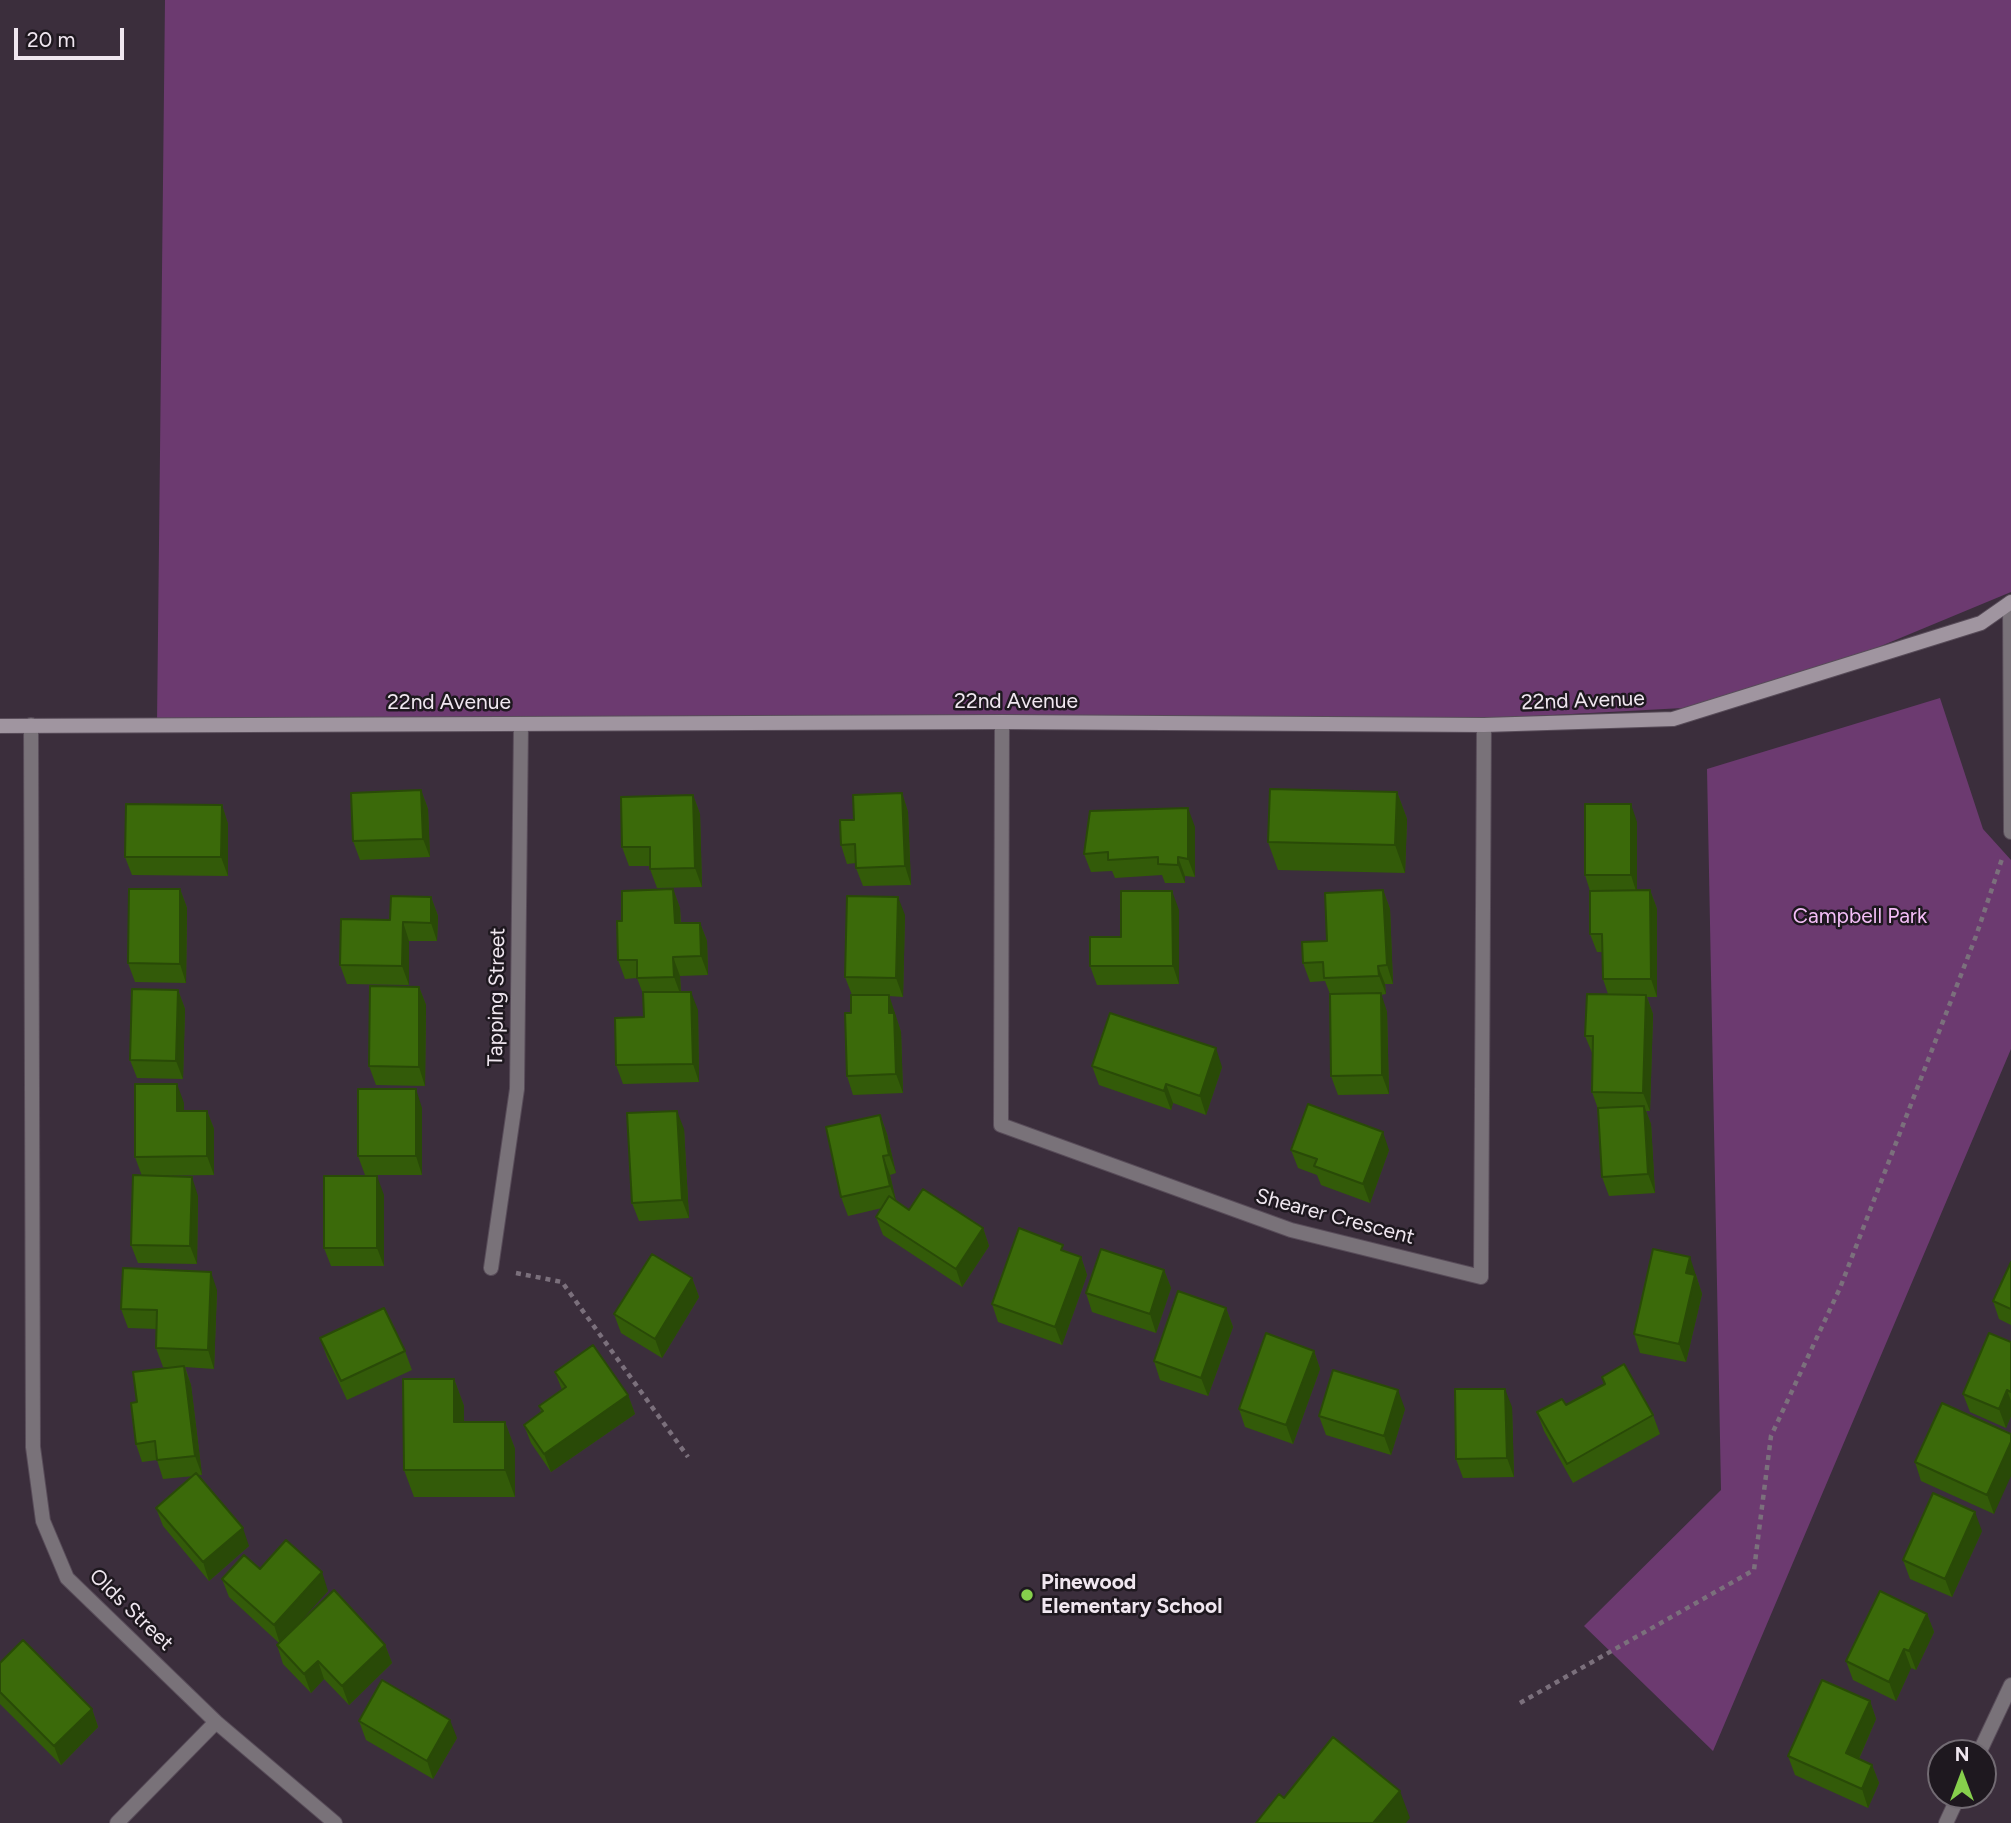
<!DOCTYPE html>
<style>
body{margin:0}
#map{position:relative;width:2011px;height:1823px;overflow:hidden;background:#3b2e3c;font-family:Figtree,sans-serif}
canvas{display:block}
.north{position:absolute;left:1927px;top:1739px;width:70px;height:70px;box-sizing:border-box;background:#1e181f;border:2px solid #726b73;border-radius:50%;rotate:0deg;font-size:19px;font-weight:700;line-height:28px;text-align:center;color:#f0e7f0}
.north::after{content:'';display:block;margin:auto;width:24px;height:32px;background:#86cf4c;clip-path:polygon(50% 0,100% 100%,50% 72%,0 100%)}
.scale{position:absolute;left:14px;top:28px;width:110px;height:32px;box-sizing:border-box;border:4px solid #f0e7f0;border-top:0;padding-left:9px;font-size:21px;line-height:24px;white-space:nowrap;color:#f0e7f0;-webkit-text-stroke:5px #1e181f;paint-order:stroke}
</style>
<div id="map">
<canvas width="2011" height="1823"></canvas>
<div class="north">N</div>
<div class="scale">20 m</div>
</div>
<script>
const c = document.querySelector('canvas').getContext('2d');
c.lineJoin = 'round';
function paint(path, color) {
  c.fillStyle = color;
  c.fill(path, 'evenodd');
}
function strokePath(path, color, width, dash) {
  c.strokeStyle = color;
  c.lineWidth = width;
  c.lineCap = dash ? 'butt' : 'round';
  c.setLineDash(dash || []);
  c.stroke(path);
}
function label(font, color, halo, rows, align = 'center') {
  c.font = font + ' Figtree,sans-serif';
  c.lineWidth = 5;
  c.setLineDash([]);
  c.textBaseline = 'middle';
  c.strokeStyle = halo;
  c.fillStyle = color;
  for (const [text, x, y, turn = 0] of rows) {
    c.save();
    c.translate(x, y);
    c.rotate((+turn || 0) * Math.PI / 180);
    c.textAlign = isNaN(turn) ? turn : align;
    if (halo) c.strokeText(text, 0, 0);
    c.fillText(text, 0, 0);
    c.restore();
  }
}
const green = new Path2D(`
 M165 0H2011V592L1739 705 1497 718 157 723Z
 M1940 698 1983 829 2011 860V1049L1713 1751 1584 1626 1721 1490 1707 769Z`);
const path = new Path2D(`
 M516 1273 562 1282 688 1457
 M1520 1703 1754 1570 1771 1436 1840 1288 1976 936 2003 856`);
const lane = new Path2D(`
 M2010 603 2011 832`);
const street = new Path2D(`
 M1002 722 1001 1125 1291 1230 1481 1277 1484 725
 M31 725 33 1447 43 1521 67 1578 216 1722 335 1823
 M491 1268 517 1089 521 724
 M1979 1753 2011 1685
 M117 1823 216 1722
 M1946 1823 1959 1795`);
const secondary = new Path2D(`
 M0 726 1002 722 1484 725 1673 719 1981 623 2011 602`);
const wall = new Path2D(`
 M421 790 428 809 430 857 360 860 353 841Z
 M1397 792 1407 819 1405 873 1278 870 1268 842Z
 M902 793 908 812 911 885 863 886 856 868V863L847 864 841 845 854 820Z
 M693 795 700 814 702 887 657 888 650 869V866H629L622 847Z
 M222 805 228 824V876L132 875 125 857Z
 M1637 822V890H1650L1657 909V997H1647L1653 1014 1650 1111H1646L1651 1124 1655 1193 1609 1196 1602 1177 1598 1109 1592 1092 1593 1055 1585 1036 1608 994 1603 979 1602 952H1597L1590 934V891L1585 875Z
 M1195 827V877L1185 876V883H1165L1162 875 1115 878 1112 871 1091 872 1084 854Z
 M180 889 187 908 186 983 135 982 128 963Z
 M673 889 680 908 681 923H700L707 941 708 975 680 976 681 992 698 1010 699 1082 623 1084 616 1065 644 1017 643 994 637 978 625 979 618 960 622 921Z
 M1383 890 1390 909 1393 984H1385L1386 994 1381 995 1387 1012 1389 1094 1338 1095 1331 1076 1330 994 1325 981 1310 982 1303 963Z
 M431 897 438 916 437 941H409V985L347 984 340 965 390 920Z
 M1179 910V984L1097 985 1090 966 1121 937Z
 M905 915 903 997 889 996 901 1032 903 1093 853 1095 847 1076 852 995 845 977Z
 M419 987 426 1005 425 1086 376 1085 369 1066Z
 M178 990 185 1009 183 1079 137 1078 130 1060Z
 M1092 1066 1222 1067 1206 1115 1173 1103 1171 1110 1099 1085Z
 M184 1103V1111H207L214 1129V1175L142 1176 135 1157Z
 M422 1108V1175H365L358 1156Z
 M880 1115 887 1134 896 1173 890 1175 896 1201 909 1210 983 1228 989 1246 962 1287 883 1235 876 1217 882 1208 848 1216 841 1197Z
 M684 1129 689 1218 639 1221 632 1203Z
 M1291 1150H1389L1370 1203 1321 1185 1317 1175 1298 1168Z
 M384 1195V1266H331L324 1248Z
 M198 1196 197 1264 138 1263 131 1245Z
 M1066 1252 1081 1257 1087 1275 1062 1345 998 1322 992 1304Z
 M2011 1262V1325L1999 1319 1993 1301Z
 M1164 1270 1171 1288 1156 1333 1092 1312 1086 1293Z
 M1696 1275 1702 1294 1686 1362 1640 1353 1634 1334Z
 M692 1278 699 1297 662 1358 621 1333 614 1314Z
 M217 1290 214 1369 185 1367 191 1385 202 1475H198L249 1546 209 1581 163 1526 156 1508 194 1476 163 1479 157 1460 142 1462 136 1444 175 1367H163L156 1348 157 1329 128 1328 121 1309Z
 M1226 1308 1233 1327 1208 1396 1160 1380 1154 1361Z
 M320 1338 405 1351 412 1370 347 1400 327 1357Z
 M2011 1342V1416L2006 1428 1970 1412 1963 1394Z
 M1314 1351 1320 1369 1293 1444 1245 1427 1239 1409Z
 M555 1372 628 1395 635 1414 551 1472 531 1443 524 1425 541 1412 539 1406 562 1390Z
 M1602 1377 1653 1415 1660 1434 1573 1483 1544 1431 1537 1412 1566 1405 1604 1384Z
 M454 1379 464 1406V1422H505L515 1449V1497H414L404 1470Z
 M1512 1407 1514 1477 1463 1478 1456 1459Z
 M1405 1409 1391 1455 1326 1435 1319 1416Z
 M2011 1434 1994 1514 1921 1481 1915 1462Z
 M1982 1531 1952 1597 1910 1579 1903 1560Z
 M222 1579 328 1591 293 1629 385 1645 392 1663 349 1705 324 1679 311 1693 283 1664 277 1645 279 1643 229 1597Z
 M1927 1614 1934 1632 1916 1670 1911 1668 1896 1701 1853 1680 1846 1661Z
 M0 1663 92 1709 98 1727 61 1765 0 1704Z
 M1870 1701 1876 1719 1859 1759 1872 1765 1879 1783 1868 1808 1795 1775 1788 1756Z
 M359 1721 457 1738 433 1779 366 1740Z`);
const shadedWall = new Path2D(`
 M421 790 428 809 430 857 423 839Z
 M1397 792 1407 819 1405 873 1395 845Z
 M902 793 908 812 911 885 905 866Z
 M693 795 700 814 702 887 695 868Z
 M1631 804 1637 822V894L1631 875Z
 M222 805 228 824V876L221 857Z
 M1188 808 1195 827V877L1188 859Z
 M1178 857 1185 876V883L1178 865Z
 M180 889 187 908 186 983 180 964Z
 M673 889 680 908 681 942 675 923Z
 M1383 890 1390 909 1393 984 1387 965Z
 M1650 890 1657 909V997L1651 979Z
 M1172 891 1179 910V984L1173 966Z
 M431 897 438 916 437 941 431 923Z
 M898 897 905 915 903 997 896 978Z
 M403 922 409 941V985L402 966Z
 M700 923 707 941 708 975 701 956Z
 M673 957 680 976 681 996 674 977Z
 M1378 966 1385 984 1386 994 1379 976Z
 M419 987 426 1005 425 1086 419 1067Z
 M178 990 185 1009 183 1079 176 1061Z
 M691 992 698 1010 699 1082 693 1064Z
 M1381 993 1387 1012 1389 1094 1382 1075Z
 M889 995 901 1032 903 1093 896 1074 889 1013Z
 M1646 995 1653 1014 1650 1111 1643 1093Z
 M1216 1048 1222 1067 1206 1115 1200 1096Z
 M177 1084 184 1103V1129L177 1111Z
 M1166 1084 1173 1103 1171 1110 1164 1091Z
 M416 1089 422 1108V1175L416 1156Z
 M1644 1106 1651 1124 1655 1193 1648 1174Z
 M207 1111 214 1129V1175L207 1156Z
 M677 1111 684 1129 689 1218 682 1200Z
 M880 1115 887 1134 896 1173 889 1155Z
 M1383 1132 1389 1150 1370 1203 1363 1184Z
 M883 1156 890 1175 897 1205 890 1186Z
 M377 1176 384 1195V1266L377 1248Z
 M192 1177 198 1196 197 1264 190 1246Z
 M983 1228 989 1246 962 1287 956 1269Z
 M1081 1257 1087 1275 1062 1345 1055 1327Z
 M1690 1257 1702 1294 1686 1362 1679 1344 1686 1273Z
 M1164 1270 1171 1288 1156 1333 1150 1314Z
 M211 1272 217 1290 214 1369 208 1350Z
 M692 1278 699 1297 662 1358 655 1339Z
 M1226 1308 1233 1327 1208 1396 1201 1378Z
 M1314 1351 1320 1369 1293 1444 1286 1425Z
 M184 1366 191 1385 202 1475 195 1456Z
 M454 1379 464 1406V1449L454 1422Z
 M1505 1389 1512 1407 1514 1477 1507 1458Z
 M1398 1390 1405 1409 1391 1455 1384 1436Z
 M2007 1390 2011 1401V1416L2006 1428 1999 1409Z
 M628 1395 635 1414 551 1472 544 1454Z
 M505 1422 515 1449V1497L505 1470Z
 M2011 1442V1476L1994 1514 1987 1495Z
 M1975 1512 1982 1531 1952 1597 1945 1579Z
 M243 1528 249 1546 209 1581 203 1562Z
 M322 1572 328 1591 280 1644 274 1625Z
 M1927 1614 1934 1632 1916 1670 1909 1651Z
 M385 1645 392 1663 349 1705 342 1686Z
 M1904 1649 1911 1668 1896 1701 1889 1682Z
 M318 1661 324 1679 311 1693 304 1674Z
 M1870 1701 1876 1719 1853 1772 1846 1753Z
 M92 1709 98 1727 61 1765 54 1746Z
 M450 1720 457 1738 433 1779 427 1761Z
 M1872 1765 1879 1783 1868 1808 1862 1789Z
 M1400 1791 1410 1818 1406 1823H1375L1374 1822Z`);
const building = new Path2D(`
 M1270 789 1397 792 1395 845 1268 842Z
 M421 790 423 839 353 841 351 793Z
 M902 793 905 866 856 868 855 844 841 845 840 820H854L853 795Z
 M693 795 695 868 650 869V847H622L621 797Z
 M126 804 222 805 221 857H125Z
 M1585 804H1631V875H1585Z
 M1188 808V859L1178 857V865L1158 864V857L1108 860V852L1084 854 1090 811Z
 M129 889H180V964L128 963Z
 M673 889 675 923H700L701 956 673 957 674 977 637 978V960H618L617 921H622V891Z
 M1383 890 1387 965 1378 966 1379 976 1324 978 1323 962 1303 963 1302 942 1327 941 1325 893Z
 M1650 890 1651 979H1603L1602 934H1590V891Z
 M1121 891H1172L1173 966H1090V937H1121Z
 M391 896 431 897V923L403 922 402 966 340 965 341 919 390 920Z
 M847 896 898 897 896 978 845 977Z
 M370 986 419 987V1067L369 1066Z
 M132 989 178 990 176 1061 130 1060Z
 M643 992H691L693 1064 616 1065 615 1018 644 1017Z
 M1381 993 1382 1075 1331 1076 1330 994Z
 M1587 994 1646 995 1643 1093 1592 1092 1593 1036H1585Z
 M851 995H889V1013H894L896 1074 847 1076 845 1013H851Z
 M1110 1013 1216 1048 1200 1096 1166 1084 1164 1091 1092 1066Z
 M135 1084H177V1111H207V1156L135 1157Z
 M358 1089H416V1156H358Z
 M1308 1104 1383 1132 1363 1184 1314 1166 1317 1159 1291 1150Z
 M1644 1106 1648 1174 1602 1177 1598 1108Z
 M677 1111 682 1200 632 1203 627 1113Z
 M880 1115 889 1155 883 1156 890 1186 841 1197 826 1127Z
 M133 1175 192 1177 190 1246 131 1245Z
 M324 1176H377V1248H324Z
 M923 1189 983 1228 956 1269 876 1217 889 1196 909 1210Z
 M1019 1228 1063 1245 1061 1250 1081 1257 1055 1327 992 1304Z
 M1101 1249 1164 1270 1150 1314 1086 1293Z
 M1653 1249 1690 1257 1686 1273 1695 1275 1679 1344 1634 1334Z
 M652 1254 692 1278 655 1339 614 1314Z
 M2011 1262V1309L1993 1301Z
 M123 1268 211 1272 208 1350 156 1348 157 1310 121 1309Z
 M1178 1291 1226 1308 1201 1378 1154 1361Z
 M384 1308 405 1351 341 1381 320 1338Z
 M1266 1333 1314 1351 1286 1425 1239 1409Z
 M1989 1333 2011 1342V1392L2007 1390 1999 1409 1963 1394Z
 M593 1345 628 1395 544 1454 524 1425 543 1411 539 1406 566 1387 555 1372Z
 M1624 1364 1653 1415 1567 1464 1537 1412 1562 1399 1566 1405 1605 1384 1602 1377Z
 M184 1366 195 1456 157 1460 155 1441 136 1444 131 1403 137 1402 133 1372Z
 M1333 1370 1398 1390 1384 1436 1319 1416Z
 M403 1379H454V1422H505V1470H404Z
 M1455 1389H1505L1507 1458 1456 1459Z
 M1942 1403 2011 1434V1442L1987 1495 1915 1462Z
 M196 1473 243 1528 203 1562 156 1508Z
 M1933 1493 1975 1512 1945 1579 1903 1560Z
 M286 1540 322 1572 274 1625 222 1579 244 1555 260 1569Z
 M334 1590 385 1645 342 1686 318 1661 304 1674 277 1645Z
 M1880 1591 1927 1614 1909 1651 1904 1649 1889 1682 1846 1661Z
 M23 1640 92 1709 54 1746 0 1692V1663Z
 M382 1680 450 1720 427 1761 359 1721Z
 M1822 1680 1870 1701 1846 1753 1872 1765 1862 1789 1788 1756Z
 M1333 1737 1400 1791 1374 1822 1376 1823H1256L1279 1794 1284 1798Z`);
const markers = [
 [1027,1595,7,"#86cf4c"]
];
const streetNames = [
 ["22nd Avenue",1583,701,-2],
 ["22nd Avenue",1016,702],
 ["22nd Avenue",449,703],
 ["Tapping Street",497,997,-89],
 ["Shearer Crescent",1335,1217,15],
 ["Olds Street",131,1610,44]
];
const parkNames = [
 ["Campbell Park",1860,917]
];
const poiNames = [
 ["Pinewood",1041,1583],
 ["Elementary School",1041,1607]
];
paint(green, '#6c3a70');
strokePath(lane, '#584c59', 16);
strokePath(street, '#584c59', 16);
strokePath(secondary, '#584c59', 16);
strokePath(path, '#7b707c', 4.5, [5, 5]);
strokePath(lane, '#797279', 14);
strokePath(street, '#797279', 14);
strokePath(secondary, '#a095a0', 14);
paint(wall, '#335b09');
paint(shadedWall, '#294a07');
paint(building, '#3b6a0a');
strokePath(building, '#294a07', 2);
for (const [x, y, r, color] of markers) {
  const dot = new Path2D();
  dot.arc(x, y, r, 0, 2 * Math.PI);
  c.fillStyle = color;
  c.fill(dot);
  strokePath(dot, '#1e181f', 2.5);
}
label('21px', '#f0e7f0', '#1e181f', streetNames);
label('21px', '#f4bef7', '#1e181f', parkNames);
label('bold 21px', '#f0e7f0', '#1e181f', poiNames, 'left');
</script>
